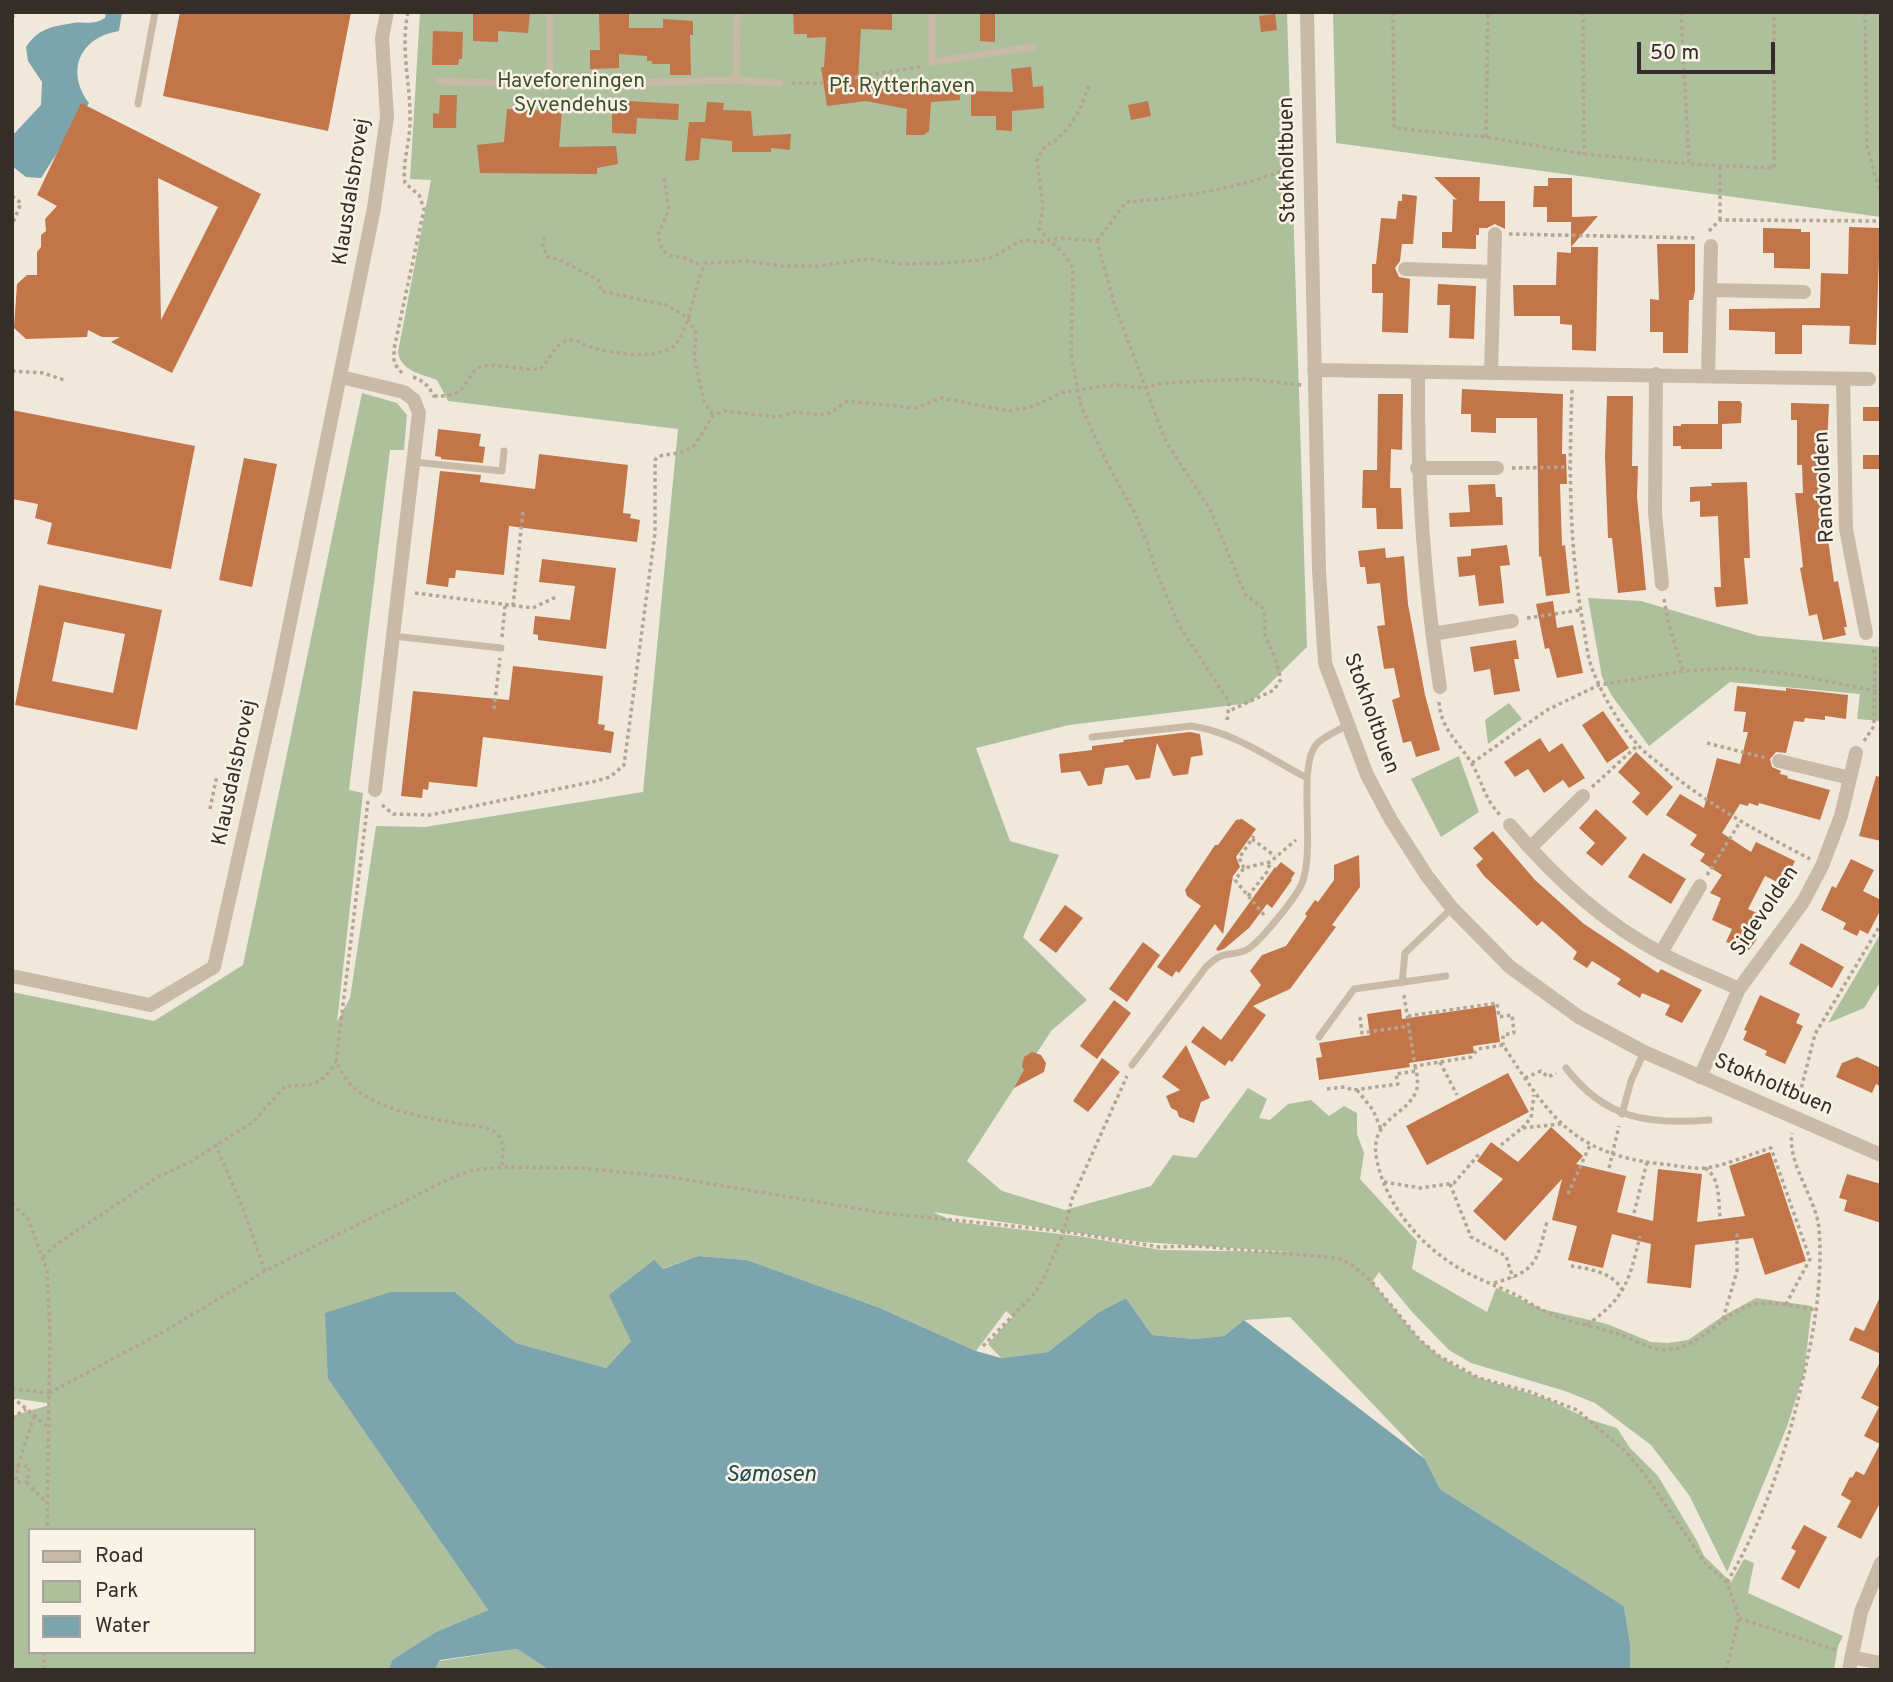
<!DOCTYPE html>
<meta charset="utf-8">
<style>
body{margin:0}
#map{position:relative;width:1893px;height:1682px;overflow:hidden;background:#f0e9db;font-family:Overpass,sans-serif}
canvas{display:block}
.frame{position:absolute;inset:0;border:14px solid #352d27;pointer-events:none}
.legend{position:absolute;left:28px;top:1528px;width:228px;height:126px;box-sizing:border-box;background:#f8f2e7;border:2px solid #aaa39a;margin:0;padding:9px 12px;list-style:none;font-size:21px;color:#352d27}
.legend li{display:flex;align-items:center;gap:14px;height:35px}
.legend b{width:35px;border:2px solid #aaa39a}
.scale{position:absolute;left:1637px;top:42px;width:138px;height:32px;box-sizing:border-box;border:4px solid #352d27;border-top:0;padding-left:9px;font-size:21px;line-height:24px;white-space:nowrap;color:#352d27;-webkit-text-stroke:5px #f8f2e7;paint-order:stroke}
</style>
<div id="map">
<canvas width="1893" height="1682"></canvas>
<div class="frame"></div>
<ul class="legend">
<li><b style="height:9px;background:#c8baa7"></b>Road</li>
<li><b style="height:19px;background:#aebf9b"></b>Park</li>
<li><b style="height:19px;background:#7ba4ac"></b>Water</li>
</ul>
<div class="scale">50 m</div>
</div>
<script>
const c = document.querySelector('canvas').getContext('2d');
c.lineJoin = 'round';
function paint(path, color) {
  c.fillStyle = color;
  c.fill(path, 'evenodd');
}
function strokePath(path, color, width, dash) {
  c.strokeStyle = color;
  c.lineWidth = width;
  c.lineCap = dash ? 'butt' : 'round';
  c.setLineDash(dash || []);
  c.stroke(path);
}
function label(font, color, halo, rows, align = 'center') {
  c.font = font + ' Overpass,sans-serif';
  c.lineWidth = 5;
  c.setLineDash([]);
  c.textBaseline = 'middle';
  c.strokeStyle = halo;
  c.fillStyle = color;
  for (const [text, x, y, turn = 0] of rows) {
    c.save();
    c.translate(x, y);
    c.rotate((+turn || 0) * Math.PI / 180);
    c.textAlign = isNaN(turn) ? turn : align;
    if (halo) c.strokeText(text, 0, 0);
    c.fillText(text, 0, 0);
    c.restore();
  }
}
const green = new Path2D(`
 M420 12H1287L1307 647 1250 703 1069 725 976 748 1010 841 1059 855 1023 937 1087 1000 1051 1031 967 1161 1002 1191 1065 1210 1151 1186 1173 1155 1196 1158 1248 1088 1267 1099 1259 1118 1270 1120 1288 1104 1311 1100 1329 1116 1344 1106 1357 1113V1134L1364 1153 1360 1179 1417 1241 1412 1269 1487 1312 1496 1288 1542 1309 1607 1324 1651 1342 1668 1343 1688 1340 1723 1316 1756 1298 1812 1306 1804 1373 1788 1424 1727 1572 1689 1495 1651 1445 1595 1403 1565 1391 1471 1363 1449 1350 1413 1313 1379 1272 1372 1282 1419 1339 1439 1356 1460 1369 1479 1378 1550 1400 1588 1419 1617 1428 1630 1448 1658 1476 1697 1541 1704 1556 1731 1582 1744 1559 1754 1563 1748 1593 1843 1636 1838 1646 1834 1670H1630V1643L1624 1606 1440 1489 1425 1459 1290 1317 1244 1320 1224 1336 1194 1339 1152 1335 1126 1298 1099 1312 1048 1352 1001 1358 988 1344 1012 1317 1015 1319 1006 1311 976 1351 880 1308 747 1260 698 1256 662 1269 631 1341 606 1368 516 1343 455 1292 328 1379 488 1610 436 1632 392 1660 389 1670H12V1416L53 1404 12 1398V992L154 1021 243 965 362 393 397 403 407 415 404 450H390L349 790 363 793 337 1022 350 998 376 826 425 827 643 792 678 429 448 401 437 380C421 374 401 371 398 352L431 180 410 179ZM933 1212 1141 1242 1292 1252 1161 1250 1078 1236 955 1222ZM30 1530H254V1652H30Z
 M1333 12H1881V217L1336 143Z
 M1588 598 1641 601 1759 636 1881 647V721L1857 719 1860 694 1730 682 1649 746 1612 696 1602 677Z
 M1509 703 1522 719 1488 744 1485 720Z
 M1459 756 1479 812 1441 837 1411 779Z
 M1881 933V981L1864 1008 1828 1023Z
 M517 1649 549 1670H435L440 1661Z`);
const water = new Path2D(`
 M106 12H122L119 31C80 37 65 71 89 103L41 178 26 177 12 166V136L41 105 42 82 28 61 26 47C39 28 51 27 73 23 87 21 91 26 105 18Z
 M698 1256 747 1260 880 1308 976 1351 1001 1358 1048 1352 1099 1312 1126 1298 1152 1335 1194 1339 1224 1336 1244 1320 1425 1459 1440 1489 1624 1606 1630 1643V1670H549L517 1649 440 1660 435 1670H389L392 1660 436 1632 488 1610 328 1379 325 1313 391 1292H455L516 1343 606 1368 631 1341 609 1295 654 1260 663 1269Z`);
const building = new Path2D(`
 M180 12H351L328 131 163 96Z
 M473 12H530L528 33 498 31V42L473 41Z
 M793 12 860 14V12H892V30L861 29 858 80H956V85H959L960 100 931 102 929 131 924 135H906L907 109 866 101 827 106 821 67H824L826 37 807 38V34H794Z
 M980 12H995V42L980 41Z
 M629 13V28H663V19L693 21V35H690L691 75H670V64H652V61H647V56L619 54V68L590 69V50H600L599 14Z
 M1275 14 1277 30 1261 32 1259 16Z
 M433 31 463 32 462 59H459L458 65H432Z
 M1031 67 1033 87 1043 86 1044 108 1012 111V131L996 130V116H971V91L1013 92 1011 69Z
 M440 95H457L456 128H433V113L439 114Z
 M612 100 679 104 678 120 637 118 636 134 612 133Z
 M1148 101 1151 116 1131 120 1128 105Z
 M707 102 724 103 723 110 751 111 753 136 791 134 790 150 771 148V152H732V141L701 138 699 160 685 161 689 122H705Z
 M81 103 261 194 172 373 111 342 120 337H102L88 330 87 337 26 339 14 328 17 284 27 275H37V252L41 247V235L46 231 45 219 57 206 37 195ZM158 178 218 207 161 320Z
 M507 109 562 111 559 147 616 146 618 164 597 168V174L480 173 477 145 504 142Z
 M1434 177H1480L1479 201H1505V229L1495 224 1487 228H1479V235H1476V249L1442 248V232H1452L1453 199 1457 200Z
 M1548 178H1572V217L1598 216 1571 247H1598L1596 351 1572 350V325L1560 324V316H1514L1513 285H1556L1557 252 1571 253V222H1547V207H1533L1534 186H1548Z
 M1402 194 1417 196 1413 244H1402L1400 261 1395 268 1399 277 1410 279 1408 333 1382 332 1383 293H1372V264H1376L1381 218 1396 219 1398 201H1402Z
 M1849 227 1880 228 1876 345 1849 344 1850 326 1802 325V354H1775V332L1729 330V309L1820 308 1821 273 1848 274Z
 M1763 228 1801 229V232H1810V269L1774 268V253H1763Z
 M1657 244H1695V291L1693 300H1689L1688 353H1663V332H1650V299L1659 300Z
 M1438 284 1476 286 1474 339 1449 338 1450 305H1437Z
 M1462 389 1563 394 1562 454H1566L1567 484H1560L1562 546 1565 545 1570 593 1546 596 1541 556 1539 557 1537 418H1496V433L1471 432V414H1461Z
 M1378 394H1403L1402 450 1391 449 1390 488H1401L1403 529H1377L1376 508H1362L1363 470H1377Z
 M1607 396H1633L1632 466H1638L1637 497 1646 590 1618 593 1612 538H1608L1605 457Z
 M1718 401H1740L1742 404 1741 423 1722 424V449H1681V446H1673V426H1681V424H1718Z
 M1791 403 1829 404 1827 445 1829 511H1824L1834 582 1838 581 1847 627H1844L1846 635 1823 640 1817 614 1809 616 1800 568 1803 567 1795 493H1803L1802 465H1797V420H1791Z
 M1863 407H1881V421H1863Z
 M12 410 195 446 171 569 47 544 52 523 35 518 38 504 12 499Z
 M438 429 481 434 479 446 485 447 483 463 441 459V457L435 456Z
 M539 454 628 465 623 513 631 514 630 518 640 520 637 542 509 526 504 575 456 570 455 578H449L448 587 426 584 440 471 481 475 480 482 535 489Z
 M1863 455H1881V469H1863Z
 M244 458 277 464 252 587 219 580Z
 M1747 482 1750 558H1744L1748 604 1716 607 1714 587H1721L1718 516 1700 517V501L1690 502V487L1712 486 1711 483Z
 M1495 484 1496 497H1502L1503 525 1450 527 1449 513 1470 512 1468 485Z
 M1507 545 1510 565 1500 566 1504 603 1479 606 1475 575 1459 577 1457 557 1471 556V549Z
 M1385 548 1386 558 1404 556 1408 604 1425 695 1440 750 1416 757 1411 741 1403 743 1392 700 1400 697 1394 668 1384 669 1377 626 1385 625 1380 583 1367 584 1365 567H1360L1358 551Z
 M542 559 616 568 606 649 538 640V635L533 634 535 616 570 620 575 586 539 582Z
 M39 585 162 610 137 730 15 705ZM64 622 125 634 113 693 52 681Z
 M1553 601 1557 628 1573 625 1583 673 1557 678 1549 648 1545 649 1536 604Z
 M1516 640 1519 659H1514L1520 691 1494 695 1490 669 1474 672 1470 647Z
 M513 666 603 676 598 724 605 725 604 730 614 732 611 753 483 737 477 787 429 782 428 790 423 789 422 798 401 796 413 691 509 700Z
 M1737 686 1786 691V688L1848 695 1846 719 1825 716V720L1805 718 1804 722 1794 721 1786 753 1776 752 1770 759 1772 767 1781 771 1780 774 1788 776 1787 778 1830 790 1820 820 1759 803 1758 806 1749 803 1748 806 1740 804 1722 833 1751 852 1756 842 1795 861 1783 885 1765 876 1748 909 1762 915 1752 936 1757 939 1749 950 1726 942 1732 929 1712 920 1721 898 1710 893 1722 875 1700 861 1705 854 1690 845 1697 835 1666 815 1680 794 1704 808 1717 758 1740 764 1748 732H1743L1746 712 1734 711Z
 M1603 711 1629 748 1607 763 1582 725Z
 M1190 732 1200 734 1203 755 1191 757 1188 774 1173 776 1157 743 1150 778 1136 780 1128 765 1105 768 1102 784 1088 786 1080 771 1061 773 1059 754 1092 750V746L1124 742 1123 740Z
 M1540 738 1549 752 1562 743 1585 778 1569 788 1563 780 1544 793 1528 769 1515 777 1504 762Z
 M1636 752 1673 787 1647 816 1632 802 1640 793 1618 772Z
 M1876 776 1881 777V841L1859 836Z
 M1596 809 1627 838 1602 866 1586 853 1595 843 1579 828Z
 M1242 819 1256 829 1236 857 1240 867 1233 876 1223 934 1215 924 1179 973 1176 971 1172 977 1157 967 1201 906 1187 896 1185 890 1215 845H1218L1236 820Z
 M1493 831 1535 880 1584 924 1658 973 1661 969 1702 990 1682 1023 1665 1015 1670 1005 1642 993 1640 998 1617 984 1621 979 1592 961 1587 968 1573 959 1577 952 1542 921 1537 926 1484 876 1476 865 1483 859 1473 848Z
 M1643 853 1686 879 1671 904 1628 877Z
 M1359 855 1360 887 1332 925 1336 927 1290 989 1253 1006 1266 1015 1232 1062 1229 1060 1225 1066 1191 1042 1203 1026 1221 1040 1261 985 1250 971 1262 955 1286 946 1307 916 1305 914 1315 900 1318 902 1334 880V865Z
 M1851 859 1874 870 1863 891 1881 900V909L1868 934 1860 930 1857 936 1843 929 1846 923 1821 910 1832 886 1836 888Z
 M1281 862 1295 873 1291 879 1292 880 1272 908 1267 904 1249 928 1224 949 1218 951 1216 949 1275 867 1276 868Z
 M1065 905 1083 918 1056 953 1039 940Z
 M1143 942 1160 955 1127 1002 1109 989Z
 M1801 943 1844 967 1832 988 1789 964Z
 M1760 995 1800 1014 1796 1023 1803 1026 1785 1064 1765 1055 1767 1051 1743 1040 1747 1031 1744 1030Z
 M1114 1000 1131 1013 1097 1059 1080 1046Z
 M1495 1005 1500 1042 1473 1046 1474 1053 1409 1063 1410 1067 1319 1080 1316 1058 1322 1057 1319 1043 1370 1035 1367 1014 1401 1009 1402 1019Z
 M1186 1045 1210 1098 1201 1102 1194 1123 1179 1117 1177 1111 1171 1108 1166 1096 1180 1090 1162 1077Z
 M1032 1052 1041 1055 1046 1063 1044 1072 1014 1088 1024 1070 1022 1066 1024 1057Z
 M1857 1057 1881 1068V1087L1876 1084 1872 1093 1836 1077 1842 1063Z
 M1102 1058 1120 1072 1088 1112 1073 1101Z
 M1508 1073 1529 1112 1427 1165 1406 1126Z
 M1551 1127 1583 1156 1576 1164 1626 1176 1617 1212 1653 1221 1658 1169 1702 1174 1697 1222 1745 1216 1729 1166 1770 1152 1806 1261 1765 1275 1753 1238 1695 1245 1691 1288 1647 1283 1651 1244 1612 1234 1603 1268 1568 1260 1577 1226 1552 1220 1562 1179 1505 1241 1473 1211 1503 1179 1477 1161 1491 1142 1518 1162Z
 M1847 1174 1881 1184V1223L1844 1211 1847 1200 1839 1198Z
 M1881 1295V1354L1849 1340 1855 1327 1864 1331Z
 M1881 1360V1501L1861 1539 1837 1527 1851 1501 1841 1495 1850 1477 1852 1478 1856 1471 1864 1475 1880 1444 1864 1436 1879 1407 1861 1398Z
 M1804 1525 1827 1537 1799 1589 1781 1579 1796 1551 1791 1548Z`);
const path = new Path2D(`
 M1393 12 1394 128 1486 137 1584 154 1689 164
 M1583 12 1584 154
 M1681 12 1689 164 1774 168V12
 M1865 12 1867 147 1881 195
 M12 18 16 12
 M792 83H824L923 66
 M1089 86 1079 111 1068 128 1056 140 1045 146 1037 160 1043 207 1039 228C1049 243 1067 252 1073 269L1071 354 1081 406 1106 461 1134 512 1147 542 1156 571 1180 627 1229 702 1227 723
 M1486 137 1488 12
 M664 178 669 209 658 235 660 244 663 251 672 256 682 257 703 266
 M12 196 21 203 12 225
 M1720 220V166
 M1709 231 1720 220 1881 221
 M1509 234 1697 238
 M545 237 542 242 547 257 558 259 598 280 601 291 666 305 687 317 696 333 694 356 704 402 713 415
 M1097 241 1126 202C1181 198 1243 188 1294 166
 M12 297V302
 M12 371 43 373 64 380
 M402 373 394 363V349L424 209 419 195 405 183C402 162 410 143 410 122 411 84 400 51 408 12
 M413 377C424 381 429 386 434 397
 M1572 390C1569 469 1569 546 1583 624 1586 639 1587 657 1593 671 1603 696 1619 724 1637 744 1644 752 1653 759 1661 765 1706 804 1757 831 1810 859
 M434 396C474 398 463 371 483 366 499 363 522 371 540 369 550 361 555 341 571 340 578 339 584 346 591 347 612 354 666 362 678 341 692 318 694 288 705 263L749 261 779 266H818L870 259 901 264 944 263 981 260 993 257 1018 242 1025 240 1041 242 1061 238 1097 241 1114 303 1162 432 1167 443 1211 511 1245 594 1262 607 1265 615V635L1275 658 1281 679 1274 690 1229 711
 M1512 468 1569 467
 M415 593 533 608 558 596
 M1664 599 1669 625 1683 671
 M513 606 523 511
 M1527 618 1581 610
 M502 637 505 606
 M1439 702C1441 730 1459 742 1472 764 1484 785 1483 797 1501 816
 M494 709 500 658
 M1864 741 1874 726 1875 655 1873 647
 M1707 743 1766 758
 M1472 763 1547 710 1599 685 1683 671 1735 668 1797 675 1881 692
 M1592 787 1638 745
 M368 801 336 1062C341 1072 349 1085 359 1092 388 1112 428 1118 462 1124 474 1126 490 1126 498 1135 506 1144 502 1158 502 1167
 M382 805 393 814 430 815 592 782 610 777 624 765 655 533V460L659 456 684 452 695 445 713 415 725 411 778 417 795 412 819 415 830 413 847 401 915 408 941 398 1009 411 1034 406 1061 393 1102 386 1120 385 1144 388 1164 383 1247 379 1302 385
 M210 809 217 775
 M1252 839 1275 856
 M1244 868 1239 858 1254 836
 M1707 875 1740 822
 M1248 896 1267 872 1270 863
 M1264 915 1235 880 1244 868 1270 862 1296 840
 M1404 995 1415 1066 1471 1057 1478 1049 1503 1045C1549 1115 1571 1154 1662 1164 1675 1165 1691 1169 1705 1168 1722 1167 1753 1153 1771 1148L1810 1259 1785 1306
 M1408 1016 1497 1003 1499 1017 1512 1015 1514 1033 1503 1035V1045
 M1360 1017 1362 1033 1409 1026
 M1440 1062 1457 1095
 M1415 1066C1417 1074 1419 1083 1416 1092 1404 1118 1368 1119 1377 1161 1386 1205 1421 1246 1459 1268 1475 1278 1494 1285 1512 1293 1526 1300 1539 1310 1554 1315 1573 1323 1595 1327 1615 1333 1631 1337 1648 1350 1665 1350 1700 1349 1718 1317 1748 1306 1768 1299 1796 1307 1817 1310
 M1525 1078 1541 1071 1548 1077 1556 1073
 M1327 1089 1345 1087 1353 1090 1398 1084 1396 1074 1416 1071
 M1357 1090 1373 1110 1381 1129
 M1798 1101 1815 1034 1881 924
 M1522 1128 1531 1118 1534 1095
 M215 1144 243 1208 265 1271
 M1501 1145 1522 1128 1561 1124
 M1609 1168 1619 1126
 M1705 1168C1721 1178 1718 1201 1720 1217
 M1384 1182 1421 1188 1454 1183 1480 1153
 M1450 1184 1471 1237 1506 1256 1513 1278
 M1568 1194 1590 1145
 M12 1203 28 1219 47 1270 50 1334 47 1530
 M1634 1213 1647 1162
 M43 1257 57 1244 158 1177 190 1162 253 1122 285 1086C313 1085 321 1086 336 1062
 M1571 1266C1590 1269 1613 1272 1623 1291
 M1494 1283C1537 1271 1536 1263 1547 1222
 M1723 1319 1737 1271V1233
 M1587 1325C1626 1297 1629 1281 1640 1236
 M983 1346 1033 1295 1043 1280 1064 1231 1072 1199 1127 1076
 M12 1389 49 1393
 M49 1393 163 1332 265 1271 453 1177 473 1170 502 1167 582 1168 670 1177 883 1213 1062 1231 1159 1247 1197 1246 1337 1258 1352 1265 1372 1282 1419 1339 1439 1356 1479 1378 1530 1392 1577 1410 1626 1452 1645 1475 1705 1563 1727 1582 1739 1618 1726 1670
 M12 1397 48 1427
 M12 1418 26 1409
 M18 1466 34 1416
 M28 1482H16L17 1466H29L28 1482V1484L42 1498 47 1499
 M1727 1582C1764 1521 1786 1452 1802 1383 1814 1332 1823 1282 1819 1229 1816 1197 1787 1164 1792 1133
 M1739 1618 1836 1650
 M44 1670V1652`);
const lane = new Path2D(`
 M932 12V62L1033 47
 M736 80 737 12
 M440 81 550 85 736 80 779 83
 M550 85V12
 M138 104 155 12
 M414 462 502 471 504 451
 M393 636 501 648
 M1092 737 1191 726C1232 731 1271 759 1307 778
 M1402 983 1405 953 1452 908
 M1319 1037 1354 989 1446 976
 M1132 1065 1206 967C1225 949 1224 958 1244 951 1257 947 1297 896 1302 883 1316 849 1297 768 1316 745 1322 737 1338 731 1347 725
 M1566 1068C1605 1119 1648 1125 1709 1120
 M1622 1114 1631 1081 1644 1052`);
const street = new Path2D(`
 M1307 12 1319 570 1325 663 1367 775 1391 820 1427 876 1452 908 1510 967 1579 1017 1644 1052 1881 1155
 M1405 269 1494 272
 M1710 290 1804 292
 M1314 370 1869 379
 M1418 372C1417 480 1423 579 1440 687
 M1491 373 1495 234
 M1656 374 1655 513 1662 584
 M1708 376 1711 246
 M341 377 404 392 414 400 419 413 375 790
 M1843 379 1846 529 1866 633
 M1417 468H1497
 M1432 634 1512 621
 M1779 761 1850 778
 M1510 825C1552 875 1602 922 1661 953 1686 967 1713 977 1739 989
 M1530 848 1583 796
 M1661 953 1700 886
 M12 976 150 1005 214 967 278 681 374 208 387 117 382 38 387 12
 M1700 1077 1739 989 1803 902 1822 866 1841 816 1856 753
 M1851 1657 1881 1663
 M1849 1670 1861 1612 1881 1563`);
const parkNames = [
 ["Haveforeningen",571,83],
 ["Syvendehus",571,107],
 ["Pf. Rytterhaven",902,88]
];
const streetNames = [
 ["Stokholtbuen",1289,160,-91],
 ["Klausdalsbrovej",353,192,-81],
 ["Randvolden",1826,487,-93],
 ["Stokholtbuen",1370,714,70],
 ["Klausdalsbrovej",236,773,-78],
 ["Sidevolden",1766,912,-56],
 ["Stokholtbuen",1773,1086,23]
];
const waterNames = [
 ["Sømosen",771,1476]
];
paint(green, '#aebf9b');
paint(water, '#7ba4ac');
paint(building, '#c17548');
strokePath(path, '#b4a491', 3.5, [3.5, 3.5]);
strokePath(lane, '#c8baa7', 7);
strokePath(street, '#c8baa7', 14);
label('21px', '#3f522c', '#f8f2e7', parkNames);
label('21px', '#352d27', '#f8f2e7', streetNames);
label('italic 23px', '#1f4a54', '#f8f2e7', waterNames);
</script>
